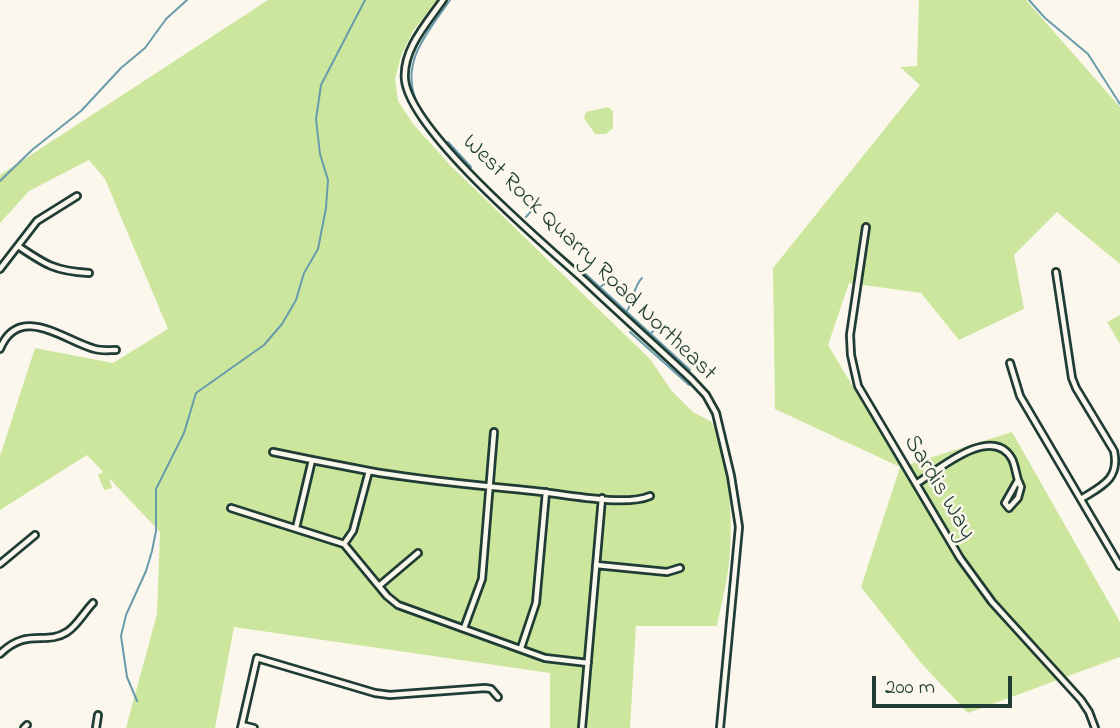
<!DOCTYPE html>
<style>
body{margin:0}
#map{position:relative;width:1120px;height:728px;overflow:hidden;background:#fbf7ec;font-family:"Indie Flower",sans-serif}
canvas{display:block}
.scale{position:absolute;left:872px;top:676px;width:140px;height:32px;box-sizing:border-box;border:4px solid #1f3d34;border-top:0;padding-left:9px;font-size:21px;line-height:24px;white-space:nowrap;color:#1f3d34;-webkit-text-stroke:5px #fbf7ec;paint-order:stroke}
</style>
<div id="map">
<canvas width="1120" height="728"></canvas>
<div class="scale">200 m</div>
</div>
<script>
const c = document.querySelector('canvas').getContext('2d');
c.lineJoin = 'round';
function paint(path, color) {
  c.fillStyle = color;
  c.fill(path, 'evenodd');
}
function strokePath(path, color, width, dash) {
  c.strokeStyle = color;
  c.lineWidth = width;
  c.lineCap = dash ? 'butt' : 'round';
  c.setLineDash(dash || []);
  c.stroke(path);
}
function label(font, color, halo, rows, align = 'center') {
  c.font = font + ' "Indie Flower",sans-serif';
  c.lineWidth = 5;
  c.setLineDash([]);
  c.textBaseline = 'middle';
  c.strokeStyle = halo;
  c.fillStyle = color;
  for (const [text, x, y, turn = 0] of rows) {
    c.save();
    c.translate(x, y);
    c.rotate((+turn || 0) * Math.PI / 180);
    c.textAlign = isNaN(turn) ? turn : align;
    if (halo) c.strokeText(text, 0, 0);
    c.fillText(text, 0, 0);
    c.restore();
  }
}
const green = new Path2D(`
 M268 0H437L413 31 401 56 395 79 398 101 414 125 450 165 650 359 671 390 693 412 712 422C729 463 734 517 729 562 727 583 721 605 717 626H636L630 728H550V673L234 627 215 728H126L157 614 160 532 109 478 112 488 104 490 98 475 103 472 87 455 0 510V456L35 348 113 363 168 329 105 179 89 160 29 191 0 223V175Z
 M919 0H1026L1120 107V264L1057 212 1014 255 1024 309 959 340 921 293 849 283 828 345 901 467 1012 432 1120 622V657L968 713 921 663 861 587 900 467 775 409 773 268 920 85 900 67 917 66Z
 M608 107 613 111V128L606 134H595L584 118 586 112Z
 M1120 315V344L1107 322Z`);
const stream = new Path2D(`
 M1029 0 1045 18 1088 54 1120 104
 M416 100C400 61 429 31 450 0
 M448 142 471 167
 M0 181 32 150 81 111 121 68 145 48 166 19 187 0
 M526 217 533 209
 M579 268 690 370
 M600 287 606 283
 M627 311C634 300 633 287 642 278
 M630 332 689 385
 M650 334 662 323
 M137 701 127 677 121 636 126 615 146 571 152 551 156 531V489L184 433 196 393 264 345 282 324 296 300 304 273 318 249 326 208 328 180 320 154 316 119 321 85 365 0`);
const minor = new Path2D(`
 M443 0C427 23 402 50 405 80 411 132 543 243 585 281 620 314 656 346 691 379L706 395 716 413 731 476 739 527 720 728
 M866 227 850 335 851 355 858 386 960 558 992 602 1081 700 1089 712 1095 728
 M18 246C46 265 55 271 89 273
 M0 269 37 221 77 196
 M1056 272 1072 378 1076 388 1114 451C1120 479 1102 486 1081 499
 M0 349C19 302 65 341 95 349 102 351 109 350 116 350
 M1010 363 1020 396 1120 566
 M273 452 312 460 296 528
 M312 460 369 471 353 531 344 544
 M369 471C423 481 478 485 534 491 563 494 625 507 650 496
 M916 484C938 470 992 423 1012 459 1015 465 1016 474 1018 480L1005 503 1009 508 1018 498 1021 487 1018 480
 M231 508 344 544 387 596 398 605 545 658 588 663
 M0 564 35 535
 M596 565 667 572 680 568
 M379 586 418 553
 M464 628 482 579 494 432
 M521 648 536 603 546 492
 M0 654C27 627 45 646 67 632 77 626 85 611 93 603
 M242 725 254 728
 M24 728 27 725
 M96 728 98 715
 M241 728 257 658 375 693 390 695 485 688 491 689 498 697
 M582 728 602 498`);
const streetNames = [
 ["West Rock Quarry Road Northeast",588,259,44],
 ["Sardis Way",938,488,59]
];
paint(green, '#cce79d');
strokePath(stream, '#689bab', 2);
strokePath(minor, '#1f3d34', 10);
strokePath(minor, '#fbf7ec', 4.5);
label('24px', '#1f3d34', '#fbf7ec', streetNames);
</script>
